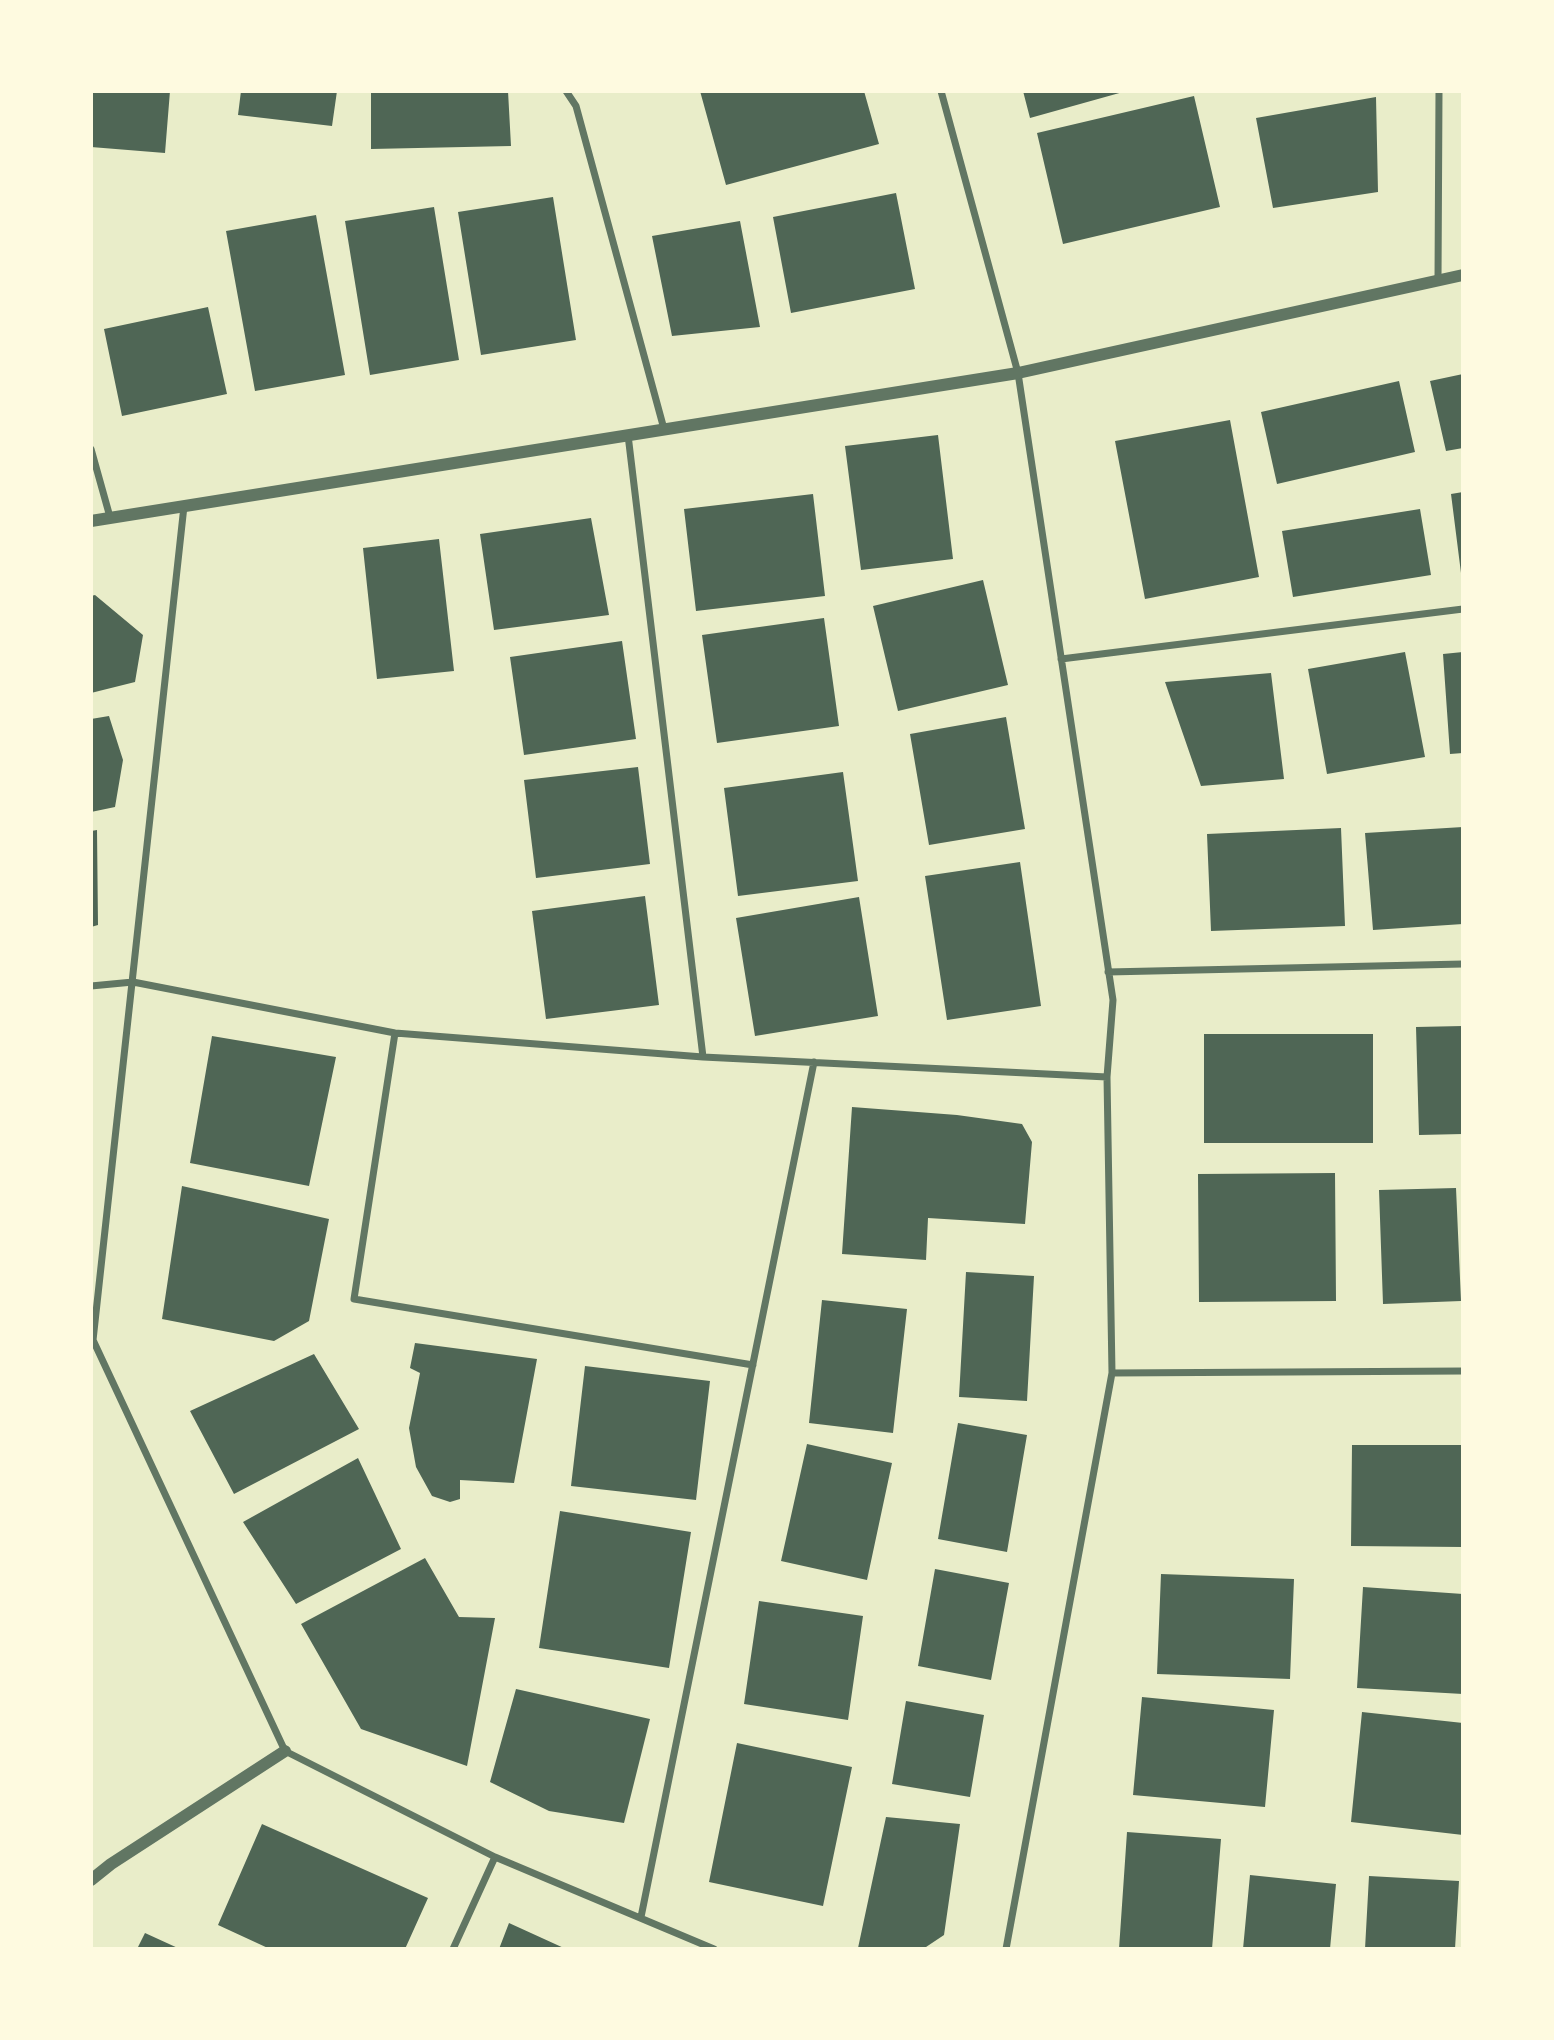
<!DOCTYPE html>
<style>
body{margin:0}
#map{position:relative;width:1554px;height:2040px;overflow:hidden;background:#e9edc9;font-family:Inter,sans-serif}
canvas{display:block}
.frame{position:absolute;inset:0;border:93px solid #fefae0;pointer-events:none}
</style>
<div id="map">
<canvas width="1554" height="2040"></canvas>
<div class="frame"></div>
</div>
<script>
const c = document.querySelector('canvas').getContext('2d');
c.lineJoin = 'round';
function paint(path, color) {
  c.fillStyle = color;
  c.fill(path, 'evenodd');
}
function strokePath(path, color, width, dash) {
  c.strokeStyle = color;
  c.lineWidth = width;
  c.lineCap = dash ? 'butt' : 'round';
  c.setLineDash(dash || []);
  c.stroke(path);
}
const building = new Path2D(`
 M91 91H170L165 153 91 147Z
 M241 91H337L332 126 238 115Z
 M371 91H508L511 146 371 149Z
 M700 91H864L879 144 726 185Z
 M1023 91H1123V92L1030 118Z
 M1194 96 1220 207 1063 244 1037 133Z
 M1376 97 1378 192 1273 208 1256 118Z
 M896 193 915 289 791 313 773 217Z
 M553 197 576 340 481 355 458 212Z
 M434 207 459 360 370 375 345 221Z
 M316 215 345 375 255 391 226 231Z
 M740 221 760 327 672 336 652 236Z
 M208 307 227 394 122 416 104 329Z
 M1463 374V448L1446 451 1430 381Z
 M1399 381 1415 452 1277 484 1261 412Z
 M1230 420 1259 577 1145 599 1115 441Z
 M938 435 953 559 861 570 845 446Z
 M1463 492V573H1461L1451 494Z
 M813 494 825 596 696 611 684 509Z
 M1420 509 1431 575 1293 597 1282 531Z
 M591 518 609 615 494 630 480 534Z
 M439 539 454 671 377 679 363 548Z
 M983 580 1008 685 898 711 873 606Z
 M95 595 143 635 135 682 91 693V596Z
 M824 618 839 726 717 743 702 635Z
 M622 641 636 739 524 755 510 657Z
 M1405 652 1425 757 1327 774 1308 669Z
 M1463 652V753L1450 754 1443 654Z
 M1271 673 1284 779 1201 786 1165 682Z
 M109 716 123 760 115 807 91 812V719Z
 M1006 717 1025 829 929 845 910 734Z
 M638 767 650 864 536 878 524 780Z
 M843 772 858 881 738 896 724 788Z
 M1463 827V924L1373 930 1365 833Z
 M1341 828 1345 926 1211 931 1207 834Z
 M97 830 98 925 91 927V831Z
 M1020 862 1041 1006 947 1020 925 876Z
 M645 896 659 1005 546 1019 532 911Z
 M859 897 878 1016 755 1036 736 918Z
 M1463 1026V1134L1419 1135 1416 1027Z
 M1204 1034H1373V1143H1204Z
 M212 1036 336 1057 309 1186 190 1163Z
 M852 1107 957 1115 1022 1124 1032 1142 1025 1224 928 1218 926 1260 842 1254Z
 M1335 1173 1336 1301 1199 1302 1198 1174Z
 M182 1186 329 1219 309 1321 274 1341 162 1319Z
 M1456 1188 1461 1301 1383 1304 1379 1190Z
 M966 1272 1034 1276 1027 1401 959 1397Z
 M822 1300 907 1309 893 1433 809 1423Z
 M415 1343 537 1359 514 1483 460 1480V1499L450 1502 432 1496 416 1467 409 1428 420 1373 410 1368Z
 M314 1354 359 1429 234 1494 190 1411Z
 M585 1366 710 1381 696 1500 571 1486Z
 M958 1423 1027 1435 1007 1552 938 1539Z
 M807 1444 892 1463 867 1580 781 1561Z
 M1352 1445H1463V1547L1351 1546Z
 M358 1458 401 1549 296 1604 243 1522Z
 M560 1511 691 1532 669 1668 539 1648Z
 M425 1558 459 1617 495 1618 467 1766 361 1729 301 1624Z
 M935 1569 1009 1583 991 1680 918 1666Z
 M1161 1574 1294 1579 1290 1679 1157 1674Z
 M1363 1587 1463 1594V1694L1357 1688Z
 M759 1601 863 1616 848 1720 744 1704Z
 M516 1689 650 1719 624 1823 549 1811 490 1782Z
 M1142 1697 1274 1710 1265 1807 1133 1795Z
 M906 1701 984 1715 970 1797 892 1784Z
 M1362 1712 1463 1723V1835L1351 1822Z
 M737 1743 852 1767 823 1906 709 1882Z
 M886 1817 960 1824 944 1935 923 1949 858 1948Z
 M262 1824 428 1898 405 1949H270L218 1925Z
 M1127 1832 1221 1839 1212 1949H1119Z
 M1250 1875 1336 1884 1330 1949H1243Z
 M1369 1876 1459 1881 1455 1949H1365Z
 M509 1923 566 1949H499Z
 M145 1933 180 1949H137Z`);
const minor = new Path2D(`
 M566 91 576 106 664 429
 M941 91 1018 373 1113 1000 1107 1077 1112 1373 1006 1949
 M1438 279 1439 91
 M628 435 703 1057
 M91 449 110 517
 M184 506 93 1340 285 1751 495 1857 714 1949
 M1061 659 1463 609
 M1108 972 1463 964
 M91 986 133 982 395 1033 703 1057 1107 1077
 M395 1033 354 1299 753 1365
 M1112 1373 1463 1371
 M641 1917 814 1062
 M453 1949 495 1857`);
const tertiary = new Path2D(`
 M91 521 1018 373 1463 275
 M91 1880 111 1864 285 1751`);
paint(building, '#4f6655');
strokePath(minor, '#617663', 7);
strokePath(tertiary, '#617663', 12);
</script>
